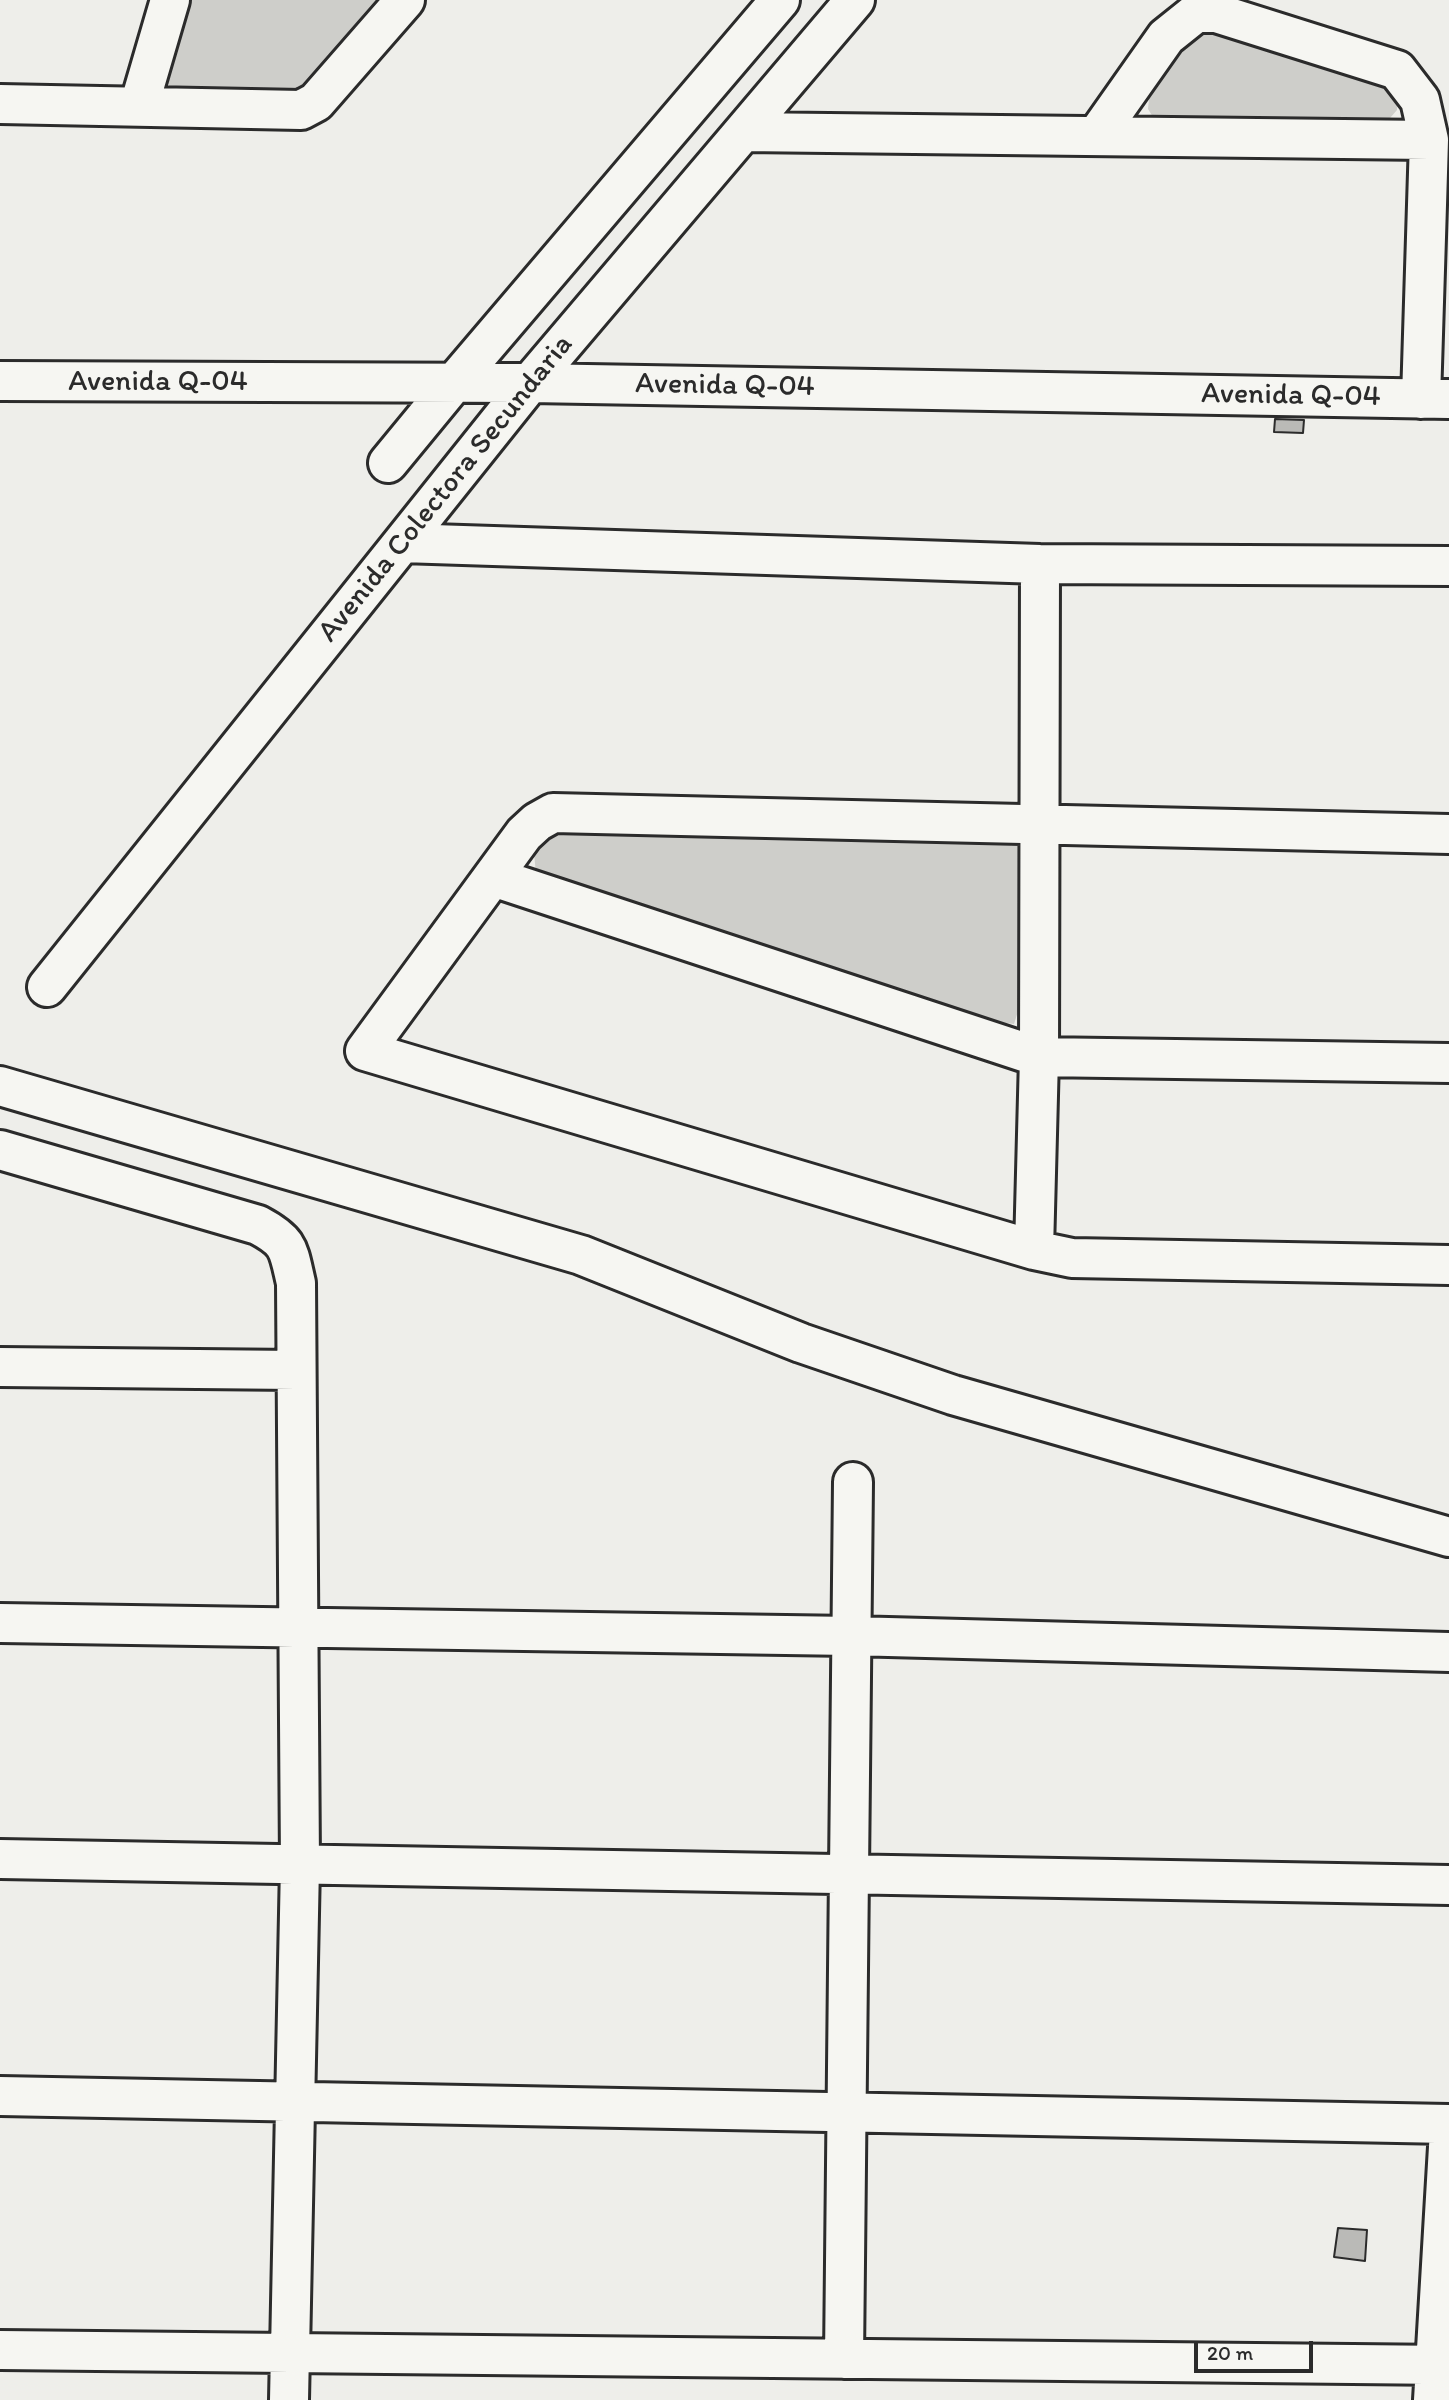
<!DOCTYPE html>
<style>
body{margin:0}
#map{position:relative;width:1449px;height:2400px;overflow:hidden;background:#eeeeea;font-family:Itim,sans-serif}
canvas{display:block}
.scale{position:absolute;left:1194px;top:2341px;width:119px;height:32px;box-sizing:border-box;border:4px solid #2b2b2b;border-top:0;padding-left:9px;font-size:21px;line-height:24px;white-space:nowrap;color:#2b2b2b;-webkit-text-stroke:5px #f6f6f2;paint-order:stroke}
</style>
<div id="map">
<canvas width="1449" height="2400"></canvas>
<div class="scale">20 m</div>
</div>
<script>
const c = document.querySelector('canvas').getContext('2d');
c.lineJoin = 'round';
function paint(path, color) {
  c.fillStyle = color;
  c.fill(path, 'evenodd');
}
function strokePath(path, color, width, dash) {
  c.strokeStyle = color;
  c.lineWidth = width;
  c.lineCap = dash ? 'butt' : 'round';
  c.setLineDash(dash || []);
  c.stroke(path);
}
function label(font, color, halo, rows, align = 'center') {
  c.font = font + ' Itim,sans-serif';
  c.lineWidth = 5;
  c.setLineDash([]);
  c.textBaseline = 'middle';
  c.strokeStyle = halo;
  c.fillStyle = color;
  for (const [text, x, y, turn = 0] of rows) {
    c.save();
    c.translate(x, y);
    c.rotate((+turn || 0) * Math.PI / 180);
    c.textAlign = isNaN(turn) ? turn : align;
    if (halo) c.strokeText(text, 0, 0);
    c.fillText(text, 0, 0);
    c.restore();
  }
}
const green = new Path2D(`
 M185 0H386L298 94 171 91 162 70Z
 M1199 28 1388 79 1397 98V110L1384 125 1160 128 1148 109 1150 89Z
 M558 828 1014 838 1025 847 1026 861 1019 1008 1014 1024 998 1022 536 874 534 853 545 838Z`);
const building = new Path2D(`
 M1275 419 1304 420 1303 433 1274 432Z
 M1338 2228 1367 2230 1365 2261 1334 2257Z`);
const minor = new Path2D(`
 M0 104 301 110 316 102 405 0
 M139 106 170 0
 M743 132 1429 140
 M1097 135 1166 37 1196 13H1216L1397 70 1420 100 1429 140 1421 399
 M0 381 530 383 1449 399
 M388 463 453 384 780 0
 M402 543 1040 564 1449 566
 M1449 834 553 813 537 822 524 834 365 1051 1034 1250 1072 1258 1449 1265
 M493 877 1039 1057 1449 1063
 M47 987 530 383 855 0
 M0 1086 581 1255 801 1343 953 1395 1449 1537
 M0 1150 258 1225C290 1242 288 1249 296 1283L300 1865 289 2400
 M1034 1250 1039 1057 1040 564
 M0 1367 296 1370
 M0 1623 851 1636 1449 1652
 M0 1859 1449 1885
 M0 2096 1449 2124
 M0 2350 1449 2365
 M844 2359 853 1482
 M1433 2400 1449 2130`);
const streetNames = [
 ["Avenida Q-04",158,382],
 ["Avenida Q-04",725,386,1],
 ["Avenida Q-04",1291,396,1],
 ["Avenida Colectora Secundaria",446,489,-51]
];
paint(green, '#cececa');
paint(building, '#babab7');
strokePath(building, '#2b2b2b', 2);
strokePath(minor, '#2b2b2b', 44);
strokePath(minor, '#f6f6f2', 38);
label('30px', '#2b2b2b', '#f6f6f2', streetNames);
</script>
